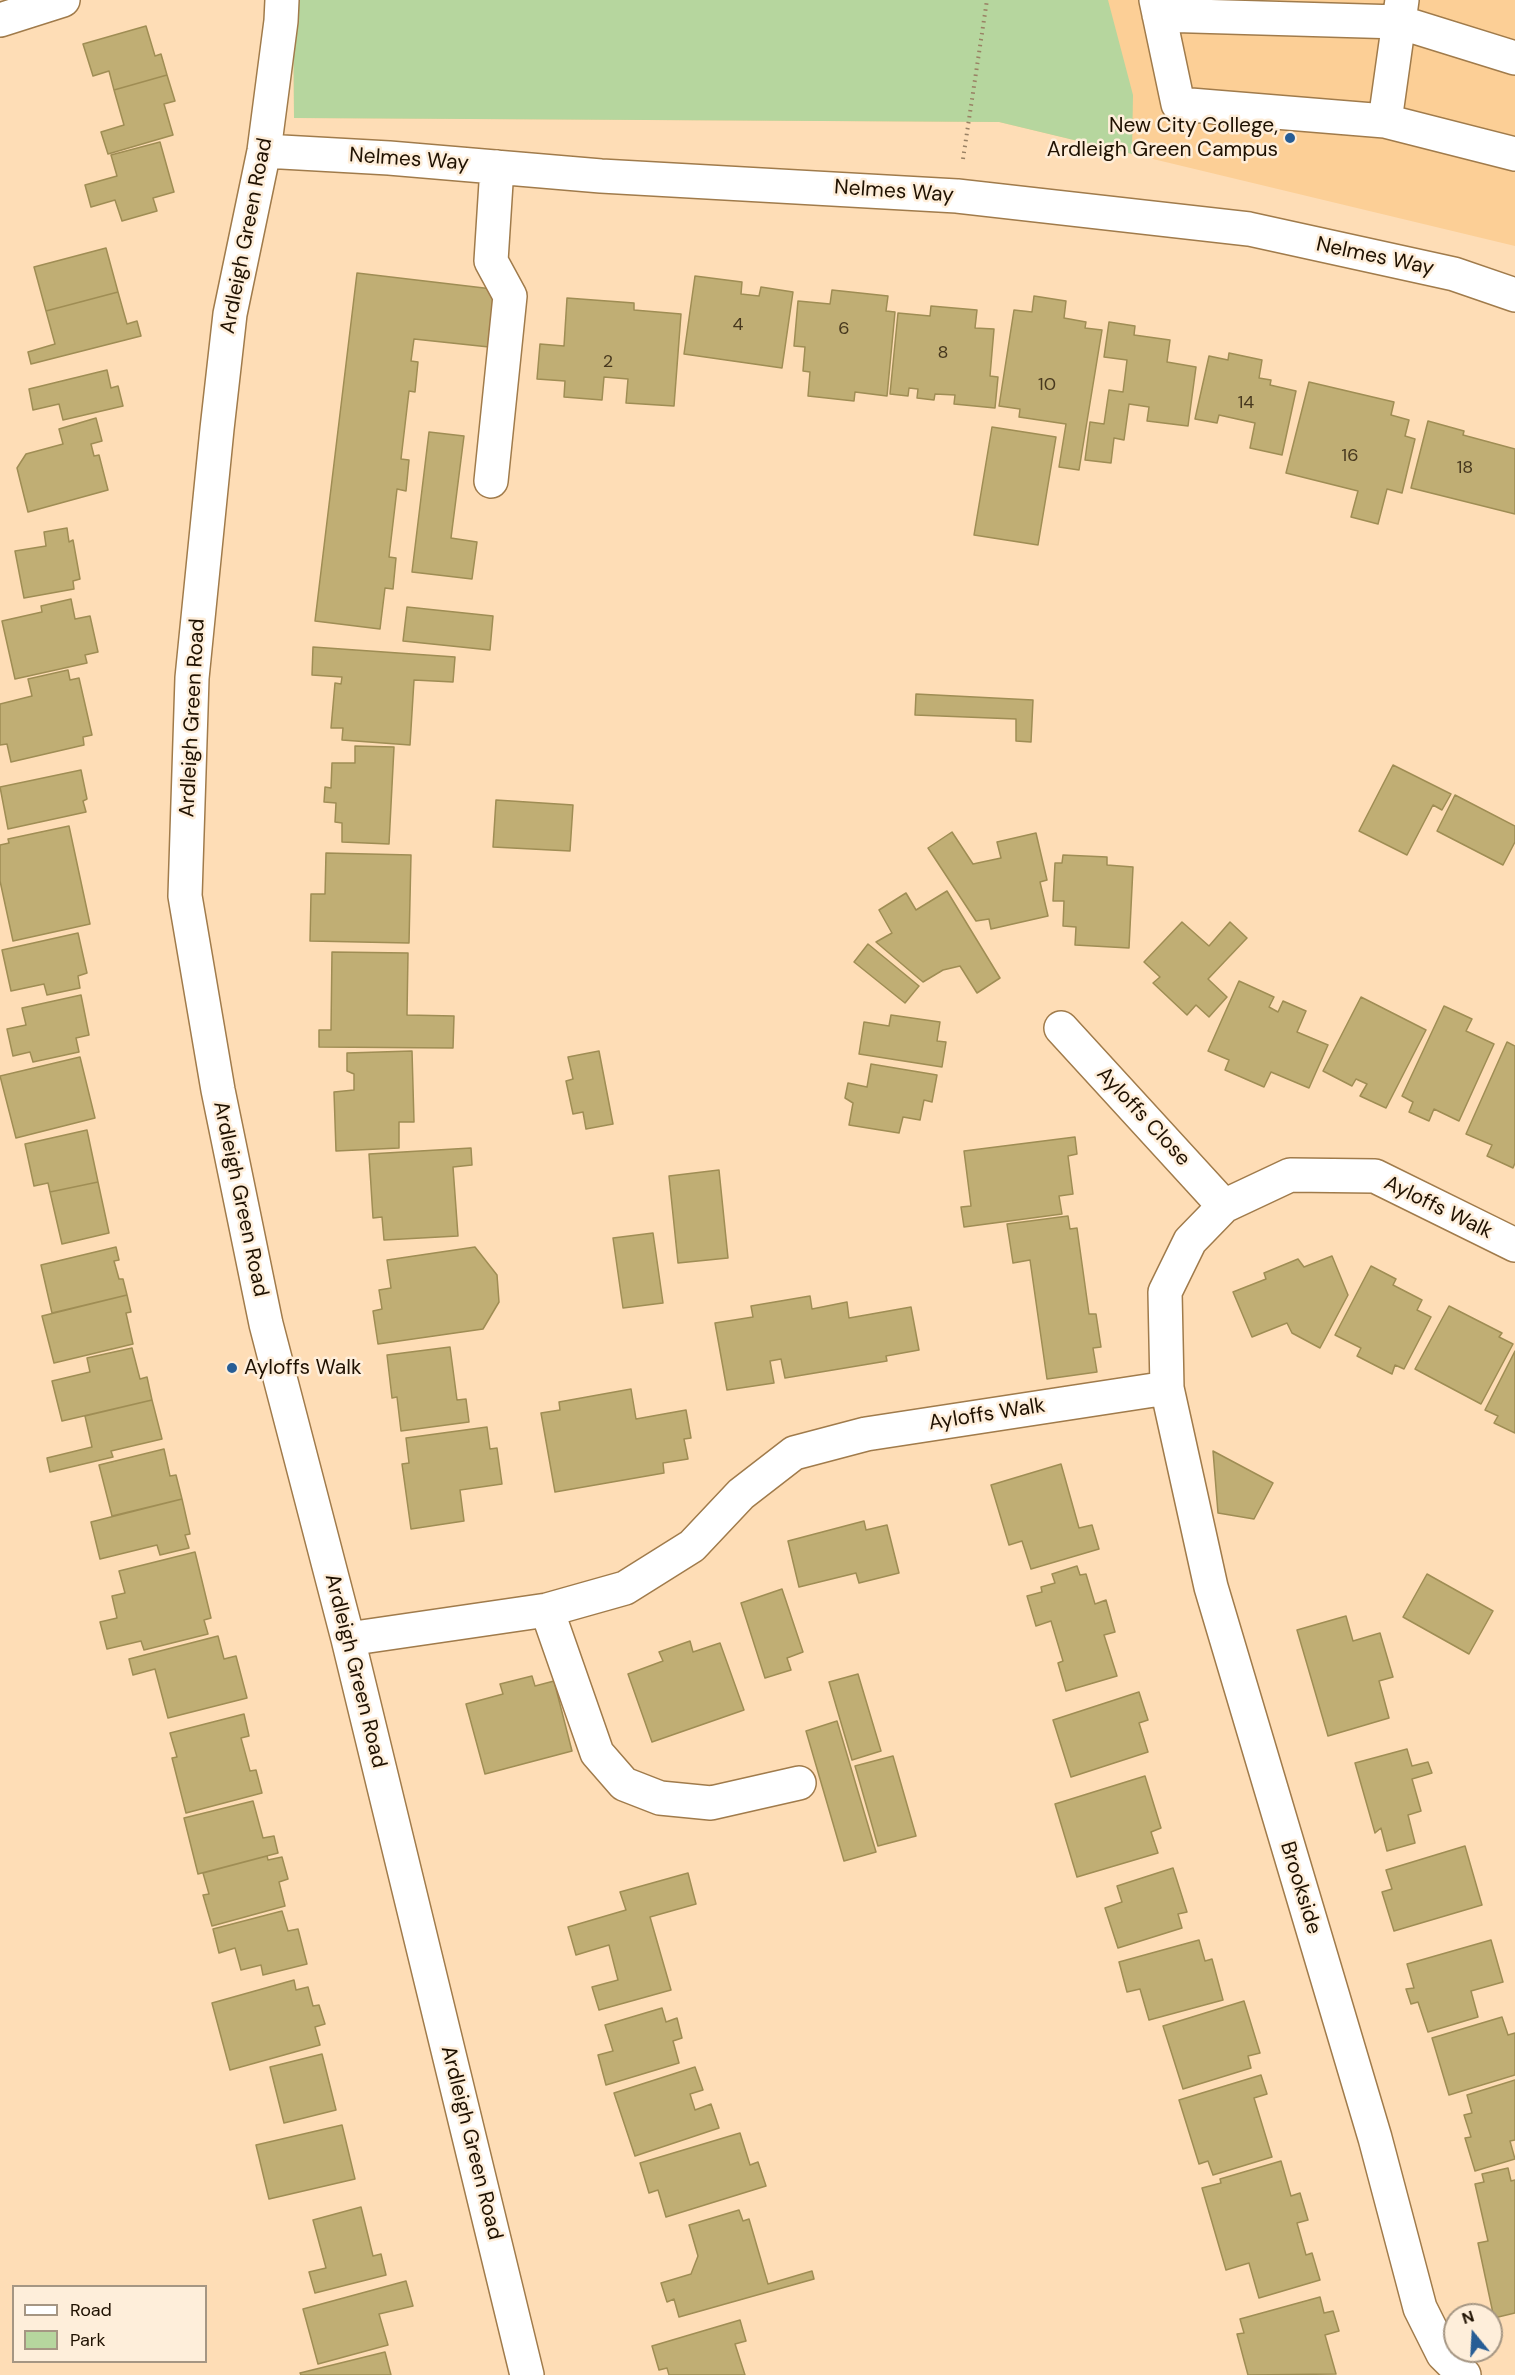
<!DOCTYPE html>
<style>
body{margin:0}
#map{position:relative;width:1515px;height:2375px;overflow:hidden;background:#feddb6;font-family:"DM Sans",sans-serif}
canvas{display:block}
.legend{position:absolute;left:12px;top:2285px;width:195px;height:78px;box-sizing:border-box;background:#feeeda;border:2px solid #a59683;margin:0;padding:8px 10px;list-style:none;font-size:18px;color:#1f1101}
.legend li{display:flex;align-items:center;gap:12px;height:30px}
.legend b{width:30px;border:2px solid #a59683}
.north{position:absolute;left:1443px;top:2303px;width:60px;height:60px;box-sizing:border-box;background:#feeeda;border:2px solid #a59683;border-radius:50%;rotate:342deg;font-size:16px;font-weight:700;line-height:24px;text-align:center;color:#1f1101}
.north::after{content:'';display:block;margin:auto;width:21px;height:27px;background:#275d95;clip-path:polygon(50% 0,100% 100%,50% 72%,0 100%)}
</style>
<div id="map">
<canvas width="1515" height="2375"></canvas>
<ul class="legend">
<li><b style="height:8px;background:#fff"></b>Road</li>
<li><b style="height:16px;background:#b6d69e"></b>Park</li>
</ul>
<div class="north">N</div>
</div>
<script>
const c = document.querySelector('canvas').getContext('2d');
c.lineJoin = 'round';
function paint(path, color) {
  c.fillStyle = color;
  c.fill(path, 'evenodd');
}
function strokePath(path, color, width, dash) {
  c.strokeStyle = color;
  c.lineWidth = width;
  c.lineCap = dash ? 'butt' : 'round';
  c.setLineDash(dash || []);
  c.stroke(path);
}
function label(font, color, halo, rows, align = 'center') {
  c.font = font + ' "DM Sans",sans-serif';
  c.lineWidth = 5;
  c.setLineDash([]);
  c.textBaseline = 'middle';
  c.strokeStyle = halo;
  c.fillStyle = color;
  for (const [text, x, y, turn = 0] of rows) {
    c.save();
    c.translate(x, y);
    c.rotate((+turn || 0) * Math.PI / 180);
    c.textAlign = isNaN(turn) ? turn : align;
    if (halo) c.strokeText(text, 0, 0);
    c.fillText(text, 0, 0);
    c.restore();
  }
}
const built = new Path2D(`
 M293 0H1515V246L999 122 294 118Z`);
const green = new Path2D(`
 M293 0H1108L1133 95 1132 154 999 122 294 118Z`);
const building = new Path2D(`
 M146 26 155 56 161 54 167 75 114 90 109 71 93 76 83 44Z
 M167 75 175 101 164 104 173 135 108 154 101 132 124 125 114 90Z
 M160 142 174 192 153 198 157 211 122 221 115 200 91 207 85 185 117 176 111 155Z
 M106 248 118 292 46 311 34 267Z
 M357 273 501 290 489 347 414 339 411 361 418 362 415 392 409 391 401 459 409 460 406 491 397 489 389 557 396 558 393 589 385 588 380 629 315 621Z
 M695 276 742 282 741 294 759 296 761 287 793 292 782 368 684 354Z
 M832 290 888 296 886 311 895 312 887 396 855 392 854 401 808 396 810 372 803 371 805 347 794 346 798 301 830 304Z
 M118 292 127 324 137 321 141 336 31 364 28 352 55 344 46 311Z
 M1034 296 1066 301 1064 318 1086 322 1085 328 1102 330 1079 470 1059 467 1066 424 1019 417 1020 409 999 406 1014 310 1032 312Z
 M567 298 634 303V310L681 314 674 406 626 403 628 379 604 377 602 400 564 397 565 381 537 379 540 344 564 346Z
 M931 306 977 310 975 328 994 329 990 376 998 377 995 408 954 404 955 395 935 394 934 400 917 398 918 389 909 388 908 396 890 394 898 313 930 316Z
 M1109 322 1135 326 1134 335 1170 340 1167 362 1196 367 1188 426 1147 421 1149 407 1129 404 1124 440 1114 438 1111 463 1085 460 1090 422 1104 424 1109 390 1123 392 1127 360 1104 357Z
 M1229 353 1262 360 1259 378 1271 380 1270 385 1296 391 1282 455 1250 448 1255 423 1219 415 1217 423 1195 419 1209 356 1228 360Z
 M107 370 111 388 118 386 123 406 63 420 59 404 33 410 29 389Z
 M1309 382 1394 402 1391 415 1409 420 1405 436 1415 439 1402 493 1387 489 1378 524 1351 517 1358 491 1286 473Z
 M96 418 102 441 91 444 94 456 99 455 108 490 28 512 17 468 26 454 63 444 59 429Z
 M1428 421 1464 431 1463 435 1515 449V514L1411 488Z
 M992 427 1056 437 1038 545 974 535Z
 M429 432 464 436 451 538 477 542 472 579 412 572Z
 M67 528 69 542 73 540 80 579 73 581 74 589 24 598 15 551 46 546 44 532Z
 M71 599 75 619 90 616 98 652 85 655 87 663 15 679 2 621 42 612 41 606Z
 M407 607 493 616 490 650 403 641Z
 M313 647 455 657 453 682 414 680 410 745 342 740 343 728H331L335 683 341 684 342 677 312 675Z
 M68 670 70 680 79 678 92 735 83 737 84 745 11 762 7 744 0 745V704L32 696 28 679Z
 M916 694 1033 700 1031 742 1016 741V719L915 715Z
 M355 746 394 747 389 844 342 842V823L335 822 336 803 324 802 325 787 331 788 332 763H355Z
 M1393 765 1451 794 1442 810 1433 805 1407 855 1359 831Z
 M81 770 87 799 83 801 86 812 8 829 0 787Z
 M1455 795 1515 826V842L1503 865 1437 831Z
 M496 800 573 805 570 851 493 847Z
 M69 826 90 924 13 941 0 881V845L9 843 8 839Z
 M952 832 973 864 1001 858 997 842 1036 833 1047 880 1040 882 1048 916 991 929 989 919 976 921 928 848Z
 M326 853 411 855 409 943 310 941 311 894H325Z
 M1063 855 1107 857V865L1133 867 1129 948 1075 945 1076 927 1063 926 1064 901H1053L1055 863H1062Z
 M947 891 1000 978 977 993 960 966 943 970 923 982 876 942 892 933 879 910 906 893 916 910Z
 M1182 922 1209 946 1230 922 1247 938 1208 979 1227 997 1209 1017 1196 1005 1187 1015 1153 983 1160 977 1144 962Z
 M78 933 87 973 78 976 80 988 47 995 44 984 11 991 2 950Z
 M868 944 919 986 905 1003 854 962Z
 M332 952 408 953 407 1015 454 1016 453 1048 319 1047V1030H331Z
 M1239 981 1274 997 1269 1007 1278 1012 1283 1001 1306 1011 1297 1032 1328 1045 1309 1088 1271 1072 1264 1087 1225 1070 1229 1060 1208 1051Z
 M81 995 89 1035 76 1038 79 1052 33 1062 30 1052 13 1056 7 1029 26 1025 22 1008Z
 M1361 997 1426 1030 1386 1108 1360 1096 1367 1084 1356 1079 1352 1086 1323 1071Z
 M1444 1006 1472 1019 1466 1031 1494 1044 1459 1121 1434 1109 1429 1121 1409 1112 1413 1102 1402 1096Z
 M891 1015 940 1022 937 1041 946 1042 942 1067 859 1054 864 1022 889 1026Z
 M1507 1042 1515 1046V1163L1513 1168 1487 1156 1492 1145 1466 1134Z
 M412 1051 414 1122H399V1148L336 1151 334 1092 354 1090V1074L347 1071V1053Z
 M599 1051 613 1124 586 1129 583 1112 573 1114 566 1081 573 1079 568 1057Z
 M80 1057 95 1118 16 1138 0 1076Z
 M871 1064 937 1075 932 1102 924 1100 920 1120 903 1117 899 1133 849 1125 853 1103 845 1098 848 1083 867 1087Z
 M87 1130 98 1182 50 1192 48 1183 34 1186 25 1144Z
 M1075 1137 1077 1154 1068 1156 1073 1194 1059 1196 1062 1214 964 1227 961 1207 971 1206 964 1151Z
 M471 1148 472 1165 453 1167 458 1236 384 1240 382 1217 373 1218 369 1154Z
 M719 1170 728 1258 678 1263 669 1176Z
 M98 1182 109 1233 62 1244 50 1192Z
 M1068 1216 1070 1229 1077 1228 1089 1314H1096L1101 1347 1093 1348 1097 1372 1047 1379 1030 1260 1013 1263 1007 1224Z
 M653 1233 663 1303 623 1308 613 1238Z
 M116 1247 119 1260 114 1261 119 1279H123L127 1295 52 1313 41 1265Z
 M475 1247 497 1275 499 1302 483 1329 378 1344 373 1311 382 1309 379 1290 391 1288 387 1260Z
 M1332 1256 1348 1295 1320 1348 1292 1333 1287 1323 1252 1337 1233 1292 1266 1279 1264 1273 1298 1259 1304 1267Z
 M1371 1266 1396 1279 1393 1285 1422 1300 1417 1310 1431 1317 1404 1369 1395 1365 1392 1374 1357 1356 1361 1348 1335 1335Z
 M127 1295 131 1312 126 1313 133 1344 54 1363 42 1316Z
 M810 1296 812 1309 847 1302 849 1318 911 1307 919 1350 886 1356 887 1361 785 1378 781 1359 770 1361 774 1383 727 1390 715 1323 753 1317 751 1306Z
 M1449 1306 1502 1333 1499 1337 1513 1344 1481 1404 1415 1369Z
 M450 1347 457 1400 466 1399 469 1422 401 1431 397 1397 392 1398 387 1355Z
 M132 1348 140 1379 147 1377 152 1400 62 1421 52 1381 90 1372 87 1358Z
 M1515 1351V1433L1494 1423 1498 1416 1485 1410Z
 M631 1389 636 1419 686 1410 691 1438 684 1439 688 1459 663 1463 664 1473 555 1492 541 1413 560 1410 559 1402Z
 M152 1400 162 1439 111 1451 113 1457 50 1472 47 1458 92 1447 85 1416Z
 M487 1427 490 1449 497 1448 502 1484 460 1490 464 1521 411 1529 402 1464 409 1463 406 1438Z
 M164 1449 170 1476 176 1475 182 1499 112 1516 99 1465Z
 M1213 1451 1273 1483 1254 1519 1218 1513Z
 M1061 1464 1079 1528 1092 1525 1099 1549 1031 1569 1022 1541 1009 1545 991 1485Z
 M182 1499 190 1534 185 1535 189 1548 160 1555 157 1545 100 1559 91 1522Z
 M864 1521 866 1530 887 1525 899 1573 859 1583 856 1573 799 1587 788 1541Z
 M195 1552 211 1618 204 1620 208 1634 144 1650 141 1641 107 1649 100 1622 117 1618 112 1596 125 1593 119 1571Z
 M1077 1566 1080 1575 1086 1574 1095 1604 1106 1600 1115 1632 1104 1635 1117 1676 1066 1691 1058 1663 1063 1661 1051 1621 1036 1626 1027 1596 1042 1592 1041 1587 1055 1583 1052 1574Z
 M1427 1574 1493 1611 1469 1654 1403 1617Z
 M782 1589 803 1652 787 1658 791 1670 765 1678 741 1603Z
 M1346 1616 1353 1641 1380 1633 1393 1677 1379 1681 1389 1718 1328 1736 1297 1630Z
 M218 1636 224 1659 236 1656 247 1698 168 1718 155 1669 133 1675 129 1659Z
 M690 1641 693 1652 720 1643 744 1710 652 1742 628 1674 663 1661 659 1652Z
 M858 1674 881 1751 852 1760 829 1682Z
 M532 1676 535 1686 554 1681 572 1751 485 1774 466 1704 503 1694 500 1684Z
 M1139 1692 1148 1720 1139 1723 1148 1752 1071 1777 1053 1720Z
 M244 1714 249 1736 241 1738 250 1771 256 1770 262 1793 186 1813 172 1758 177 1757 170 1733Z
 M837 1721 876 1852 844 1861 806 1731Z
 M1407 1749 1412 1766 1428 1762 1432 1773 1412 1779 1421 1811 1408 1815 1415 1843 1387 1851 1381 1828 1375 1833 1355 1763Z
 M893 1756 916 1836 878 1846 855 1766Z
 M1145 1776 1161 1828 1151 1832 1158 1853 1077 1877 1055 1804Z
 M253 1801 263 1838 274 1836 278 1853 198 1874 184 1818Z
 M1465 1846 1482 1905 1394 1931 1382 1892 1392 1889 1386 1870Z
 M267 1856 268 1860 282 1857 288 1879 279 1882 285 1906 212 1926 203 1895 209 1894 203 1873Z
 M1173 1868 1187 1912 1178 1914 1182 1928 1118 1948 1105 1908 1122 1902 1117 1886Z
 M688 1873 696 1904 650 1917 671 1990 599 2010 592 1987 618 1980 609 1945 576 1955 568 1927 626 1910 620 1892Z
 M282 1911 288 1931 298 1929 307 1964 263 1975 261 1965 241 1970 235 1948 219 1953 213 1929Z
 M1199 1940 1205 1961 1212 1959 1223 2000 1149 2020 1140 1989 1127 1992 1119 1962Z
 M1491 1940 1503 1982 1471 1991 1478 2017 1428 2032 1418 2002 1411 2004 1406 1989 1414 1988 1407 1964Z
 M294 1980 296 1990 308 1987 313 2006 319 2005 325 2024 315 2027 320 2045 230 2070 212 2003Z
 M1244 2001 1260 2053 1248 2056 1251 2068 1183 2089 1163 2026Z
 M662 2008 666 2022 677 2018 682 2038 673 2041 679 2063 606 2085 598 2055 613 2051 605 2025Z
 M1502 2017 1508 2035 1515 2033V2075L1449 2095 1432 2038Z
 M322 2054 336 2110 284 2123 270 2067Z
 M695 2067 703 2090 690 2094 695 2110 711 2104 719 2128 635 2156 614 2093Z
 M1261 2075 1267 2094 1254 2098 1272 2157 1213 2175 1208 2161 1199 2164 1179 2100Z
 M1515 2080V2140L1510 2141 1515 2159 1475 2171 1465 2138 1471 2137 1464 2115 1472 2113 1467 2095Z
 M342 2125 355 2179 269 2199 256 2145Z
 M740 2133 750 2165 758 2162 766 2186 666 2217 658 2190 649 2193 640 2163Z
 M1281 2161 1291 2196 1300 2193 1308 2220 1297 2223 1306 2255 1312 2253 1320 2280 1259 2298 1249 2263 1226 2270 1202 2188 1221 2183 1220 2179Z
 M1508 2168 1511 2181 1515 2180V2313L1494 2318 1478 2243 1488 2241 1475 2184 1484 2182 1482 2174Z
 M361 2207 373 2256 381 2254 386 2275 315 2293 309 2272 326 2268 313 2220Z
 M739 2210 743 2221 749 2219 768 2284 812 2271 814 2279 679 2317 674 2299 667 2302 661 2283 691 2274 698 2256 689 2225Z
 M406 2281 413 2306 379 2314 388 2345 318 2364 303 2309Z
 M1320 2297 1324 2313 1333 2311 1339 2331 1325 2335 1336 2374 1248 2375 1237 2334 1244 2333 1240 2319Z
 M740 2320 746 2341 735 2344 745 2375H669L667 2368 659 2370 652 2346Z
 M385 2352 391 2375H301L300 2373Z`);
const path = new Path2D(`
 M963 159 987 0`);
const minor = new Path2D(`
 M282 0 281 21 264 151 230 314 217 429 192 678 185 896 218 1090 266 1324 348 1639 527 2375
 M1156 0 1178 104 1385 121 1402 0
 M1159 15 1399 22 1515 58
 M0 20 63 0
 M1385 121 1515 154
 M264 151 389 158 601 176 957 196 1249 229 1454 274 1515 295
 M491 481 510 296 491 261 497 167
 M1061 1028 1224 1206
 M1167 1388 1211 1587 1375 2138 1420 2308 1443 2354 1464 2375
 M547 1610 597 1753 624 1784 660 1798 711 1803 799 1783
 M348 1639 547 1610 625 1588 692 1546 741 1494 794 1453 866 1434 1167 1388 1165 1292 1190 1241 1224 1206 1290 1175 1375 1176 1515 1245`);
const markers = [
 [1290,138,6,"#275d95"],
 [232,1368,6,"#275d95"]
];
const numberNames = [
 ["4",738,325],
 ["6",844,329],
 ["8",943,353],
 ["2",608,362],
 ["10",1047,385],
 ["14",1246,403],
 ["16",1350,456],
 ["18",1465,468]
];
const poiNames = [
 ["New City College,",1278,126],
 ["Ardleigh Green Campus",1278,150],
 ["Ayloffs Walk",244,1368,"left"]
];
const streetNames = [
 ["Nelmes Way",409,160,4],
 ["Nelmes Way",894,192,4],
 ["Ardleigh Green Road",247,236,-79],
 ["Nelmes Way",1375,257,12],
 ["Ardleigh Green Road",193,718,-87],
 ["Ayloffs Close",1143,1117,47],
 ["Ardleigh Green Road",240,1199,78],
 ["Ayloffs Walk",1438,1208,26],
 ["Ayloffs Walk",987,1415,-9],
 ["Ardleigh Green Road",355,1671,76],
 ["Brookside",1300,1888,73],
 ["Ardleigh Green Road",471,2143,76]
];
paint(built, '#fccf96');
paint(green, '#b6d69e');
paint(building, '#c0ae74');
strokePath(building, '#9f8d54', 1.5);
strokePath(minor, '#a07b4b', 36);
strokePath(path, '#998164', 4, [1.5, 4.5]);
strokePath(minor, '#fff', 33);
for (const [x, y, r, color] of markers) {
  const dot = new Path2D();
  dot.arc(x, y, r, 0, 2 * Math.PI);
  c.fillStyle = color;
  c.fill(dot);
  strokePath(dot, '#feeeda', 2);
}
label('18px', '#47381e', null, numberNames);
label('21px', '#1f1101', '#feeeda', poiNames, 'right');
label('21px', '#1f1101', '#feeeda', streetNames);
</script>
